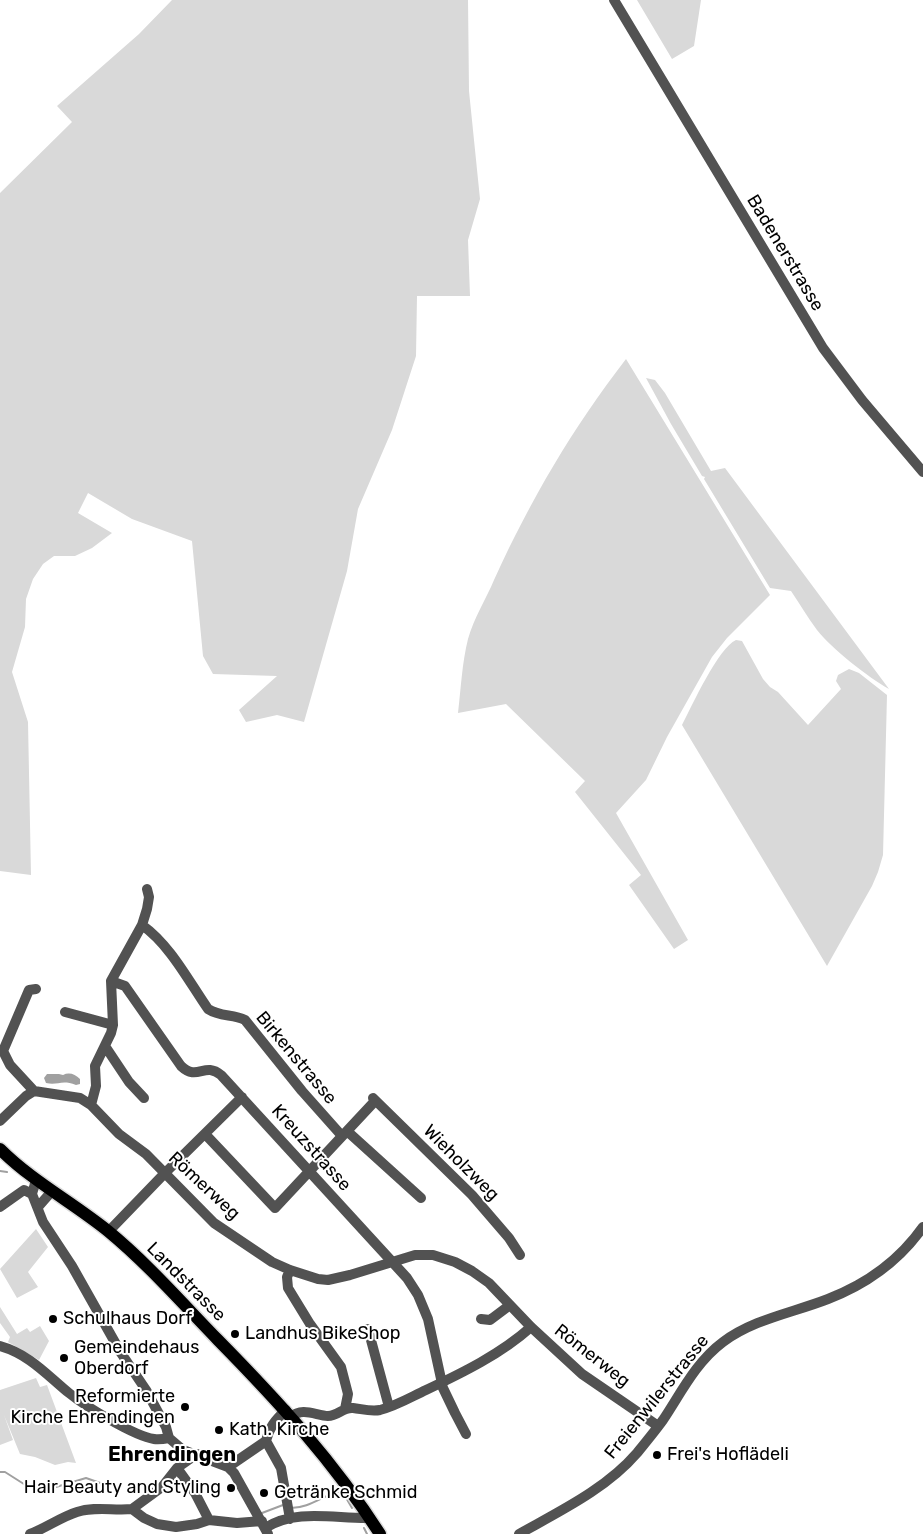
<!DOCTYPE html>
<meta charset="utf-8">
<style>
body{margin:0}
canvas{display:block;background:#fff}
</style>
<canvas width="923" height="1534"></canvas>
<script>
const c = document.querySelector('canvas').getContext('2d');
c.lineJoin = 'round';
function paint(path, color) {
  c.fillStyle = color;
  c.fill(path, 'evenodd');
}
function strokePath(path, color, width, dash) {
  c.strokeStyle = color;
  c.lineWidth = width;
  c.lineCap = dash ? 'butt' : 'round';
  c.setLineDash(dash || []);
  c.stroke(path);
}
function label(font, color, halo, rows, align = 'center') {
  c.font = font + ' Rubik,sans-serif';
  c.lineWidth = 4;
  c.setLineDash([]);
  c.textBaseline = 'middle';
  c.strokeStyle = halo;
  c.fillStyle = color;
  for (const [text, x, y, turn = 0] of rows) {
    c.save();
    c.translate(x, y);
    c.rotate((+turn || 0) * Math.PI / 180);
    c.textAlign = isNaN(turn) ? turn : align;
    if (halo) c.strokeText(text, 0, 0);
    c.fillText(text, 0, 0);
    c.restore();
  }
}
const green = new Path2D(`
 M172 0H468L469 91 480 199 468 240 470 296H417L416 356 392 430 358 509 347 571 304 722 277 715 246 722 239 710 277 676 213 674 203 656 192 541 132 519 88 493 78 513 112 533 92 548 75 556H54L43 564 33 579 26 599 25 627 12 672 28 722 31 875 0 871V193L72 122 57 106 139 34Z
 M637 0H701L694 46 672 59Z
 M626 359 770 595 727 638 712 657 667 737 646 780 616 813 688 940 674 949 629 885 641 875 575 792 585 781 506 704 458 713C461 688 462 663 468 639 474 618 486 599 494 580 531 499 572 429 626 359Z
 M646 378 655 380 665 393 711 471 725 468 889 689C869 678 831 648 817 630 808 618 800 604 791 591L770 588 704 479 705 477 702 476 671 424Z
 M736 640 742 641 763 679 770 687 778 692 808 725 841 689 836 681 838 675 849 669 859 673 887 695 883 855 878 872 872 886 827 966 682 725C692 706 718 648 736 640Z
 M36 1229 48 1247 28 1272 38 1287 17 1298 0 1269Z
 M0 1307 17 1334 27 1328 30 1332 40 1326 49 1341 39 1360 8 1342 10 1337 0 1323Z
 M36 1378 40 1387 47 1385 76 1463 68 1462 55 1465 35 1457 20 1454 4 1415 13 1440 0 1445V1390Z`);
const water = new Path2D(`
 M47 1074H59L63 1075C69 1072 75 1074 80 1079V1084L76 1085C61 1079 58 1086 46 1083L44 1078Z`);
const stream = new Path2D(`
 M0 1171 7 1172
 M0 1472H5L27 1486 46 1490 86 1478 106 1485
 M291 1508C310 1508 323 1495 341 1491L345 1496 352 1508
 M262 1513 283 1505
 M364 1528 367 1534`);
const minor = new Path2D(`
 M614 0 823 348 862 400 923 472
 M142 925C170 945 188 980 208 1009 220 1017 233 1014 245 1020L302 1091 342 1136
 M111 981 125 986 181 1066C198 1082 204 1061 221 1075L407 1278 418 1295 428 1319 443 1388 455 1413 466 1434
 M65 1012 113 1025
 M105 1046 129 1082 144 1098
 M34 1091 10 1065 3 1051 29 990 36 989
 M373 1098 472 1195 509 1238 520 1255
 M91 1105 96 1086 95 1066 111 1033 113 1025 111 981 142 925 147 909 149 897 147 889
 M0 1121 26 1096 34 1091 80 1098 91 1105 119 1134 146 1154 214 1223 272 1262 290 1270 318 1279 328 1280 350 1275 415 1255H433L455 1262 472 1271 489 1283 531 1327 582 1374 658 1426
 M347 1131 421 1198
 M205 1134 275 1208 375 1101
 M36 1180 32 1194 43 1222 72 1266 121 1353 146 1390 166 1427 169 1438 183 1450 228 1467 234 1473 268 1534
 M0 1207 24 1190 32 1194
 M38 1207 52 1191
 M109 1231 165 1173 242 1097
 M290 1270 287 1277 288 1288 310 1324 341 1367 348 1394 345 1409
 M481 1319 490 1320 510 1305
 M368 1329 389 1407
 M0 1346C29 1354 47 1375 69 1393 85 1406 134 1436 154 1439 159 1440 164 1439 169 1438
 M286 1410C275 1420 269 1428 266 1441L281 1468 290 1519
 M291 1417C302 1407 315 1415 328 1416 338 1416 343 1407 353 1408 362 1409 371 1412 380 1410 396 1406 411 1397 426 1390 462 1373 501 1354 531 1327
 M228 1467 266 1441
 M177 1468 195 1493 209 1520
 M132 1509 162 1487 177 1468 197 1454
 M265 1528C296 1508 336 1519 370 1518
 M30 1534C46 1528 61 1517 77 1512 95 1506 114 1511 132 1509L144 1518 157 1524 176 1527 197 1524 209 1520 237 1523 262 1521
 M519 1534C560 1511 606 1489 637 1453 646 1442 655 1431 663 1420 681 1393 696 1362 723 1342 754 1319 792 1313 828 1299 867 1284 899 1261 923 1227`);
const major = new Path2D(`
 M0 1149C32 1181 72 1202 108 1231 148 1264 182 1303 218 1340 278 1401 334 1462 380 1534`);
const markers = [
 [53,1319,5,"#000"],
 [235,1334,5,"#000"],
 [64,1358,5,"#000"],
 [185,1407,5,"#000"],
 [219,1430,5,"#000"],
 [657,1455,5,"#000"],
 [231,1488,5,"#000"],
 [264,1493,5,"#000"]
];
const streetNames = [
 ["Badenerstrasse",785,253,59],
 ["Birkenstrasse",296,1058,50],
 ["Kreuzstrasse",311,1148,48],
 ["Wieholzweg",461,1163,45],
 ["Römerweg",204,1186,43],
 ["Landstrasse",186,1282,45],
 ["Römerweg",592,1356,38],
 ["Freienwilerstrasse",657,1397,-51]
];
const poiNames = [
 ["Schulhaus Dorf",63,1319],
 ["Landhus BikeShop",245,1334],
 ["Gemeindehaus",74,1348],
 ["Oberdorf",74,1369],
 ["Reformierte",175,1397,"right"],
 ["Kirche Ehrendingen",175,1418,"right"],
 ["Kath. Kirche",229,1430],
 ["Frei's Hoflädeli",667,1455],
 ["Hair Beauty and Styling",221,1488,"right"],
 ["Getränke Schmid",274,1493]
];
const quarterNames = [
 ["Ehrendingen",172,1455]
];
paint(green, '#d9d9d9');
paint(water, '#a0a0a0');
strokePath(stream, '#a0a0a0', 2);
strokePath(major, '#dbdbdb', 15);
strokePath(minor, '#525252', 10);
strokePath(major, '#000', 12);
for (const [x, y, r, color] of markers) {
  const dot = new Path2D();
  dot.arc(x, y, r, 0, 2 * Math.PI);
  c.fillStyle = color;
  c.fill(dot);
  strokePath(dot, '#fff', 2);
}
label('18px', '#000', '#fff', streetNames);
label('18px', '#000', '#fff', poiNames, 'left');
label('bold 20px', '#000', '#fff', quarterNames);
</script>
